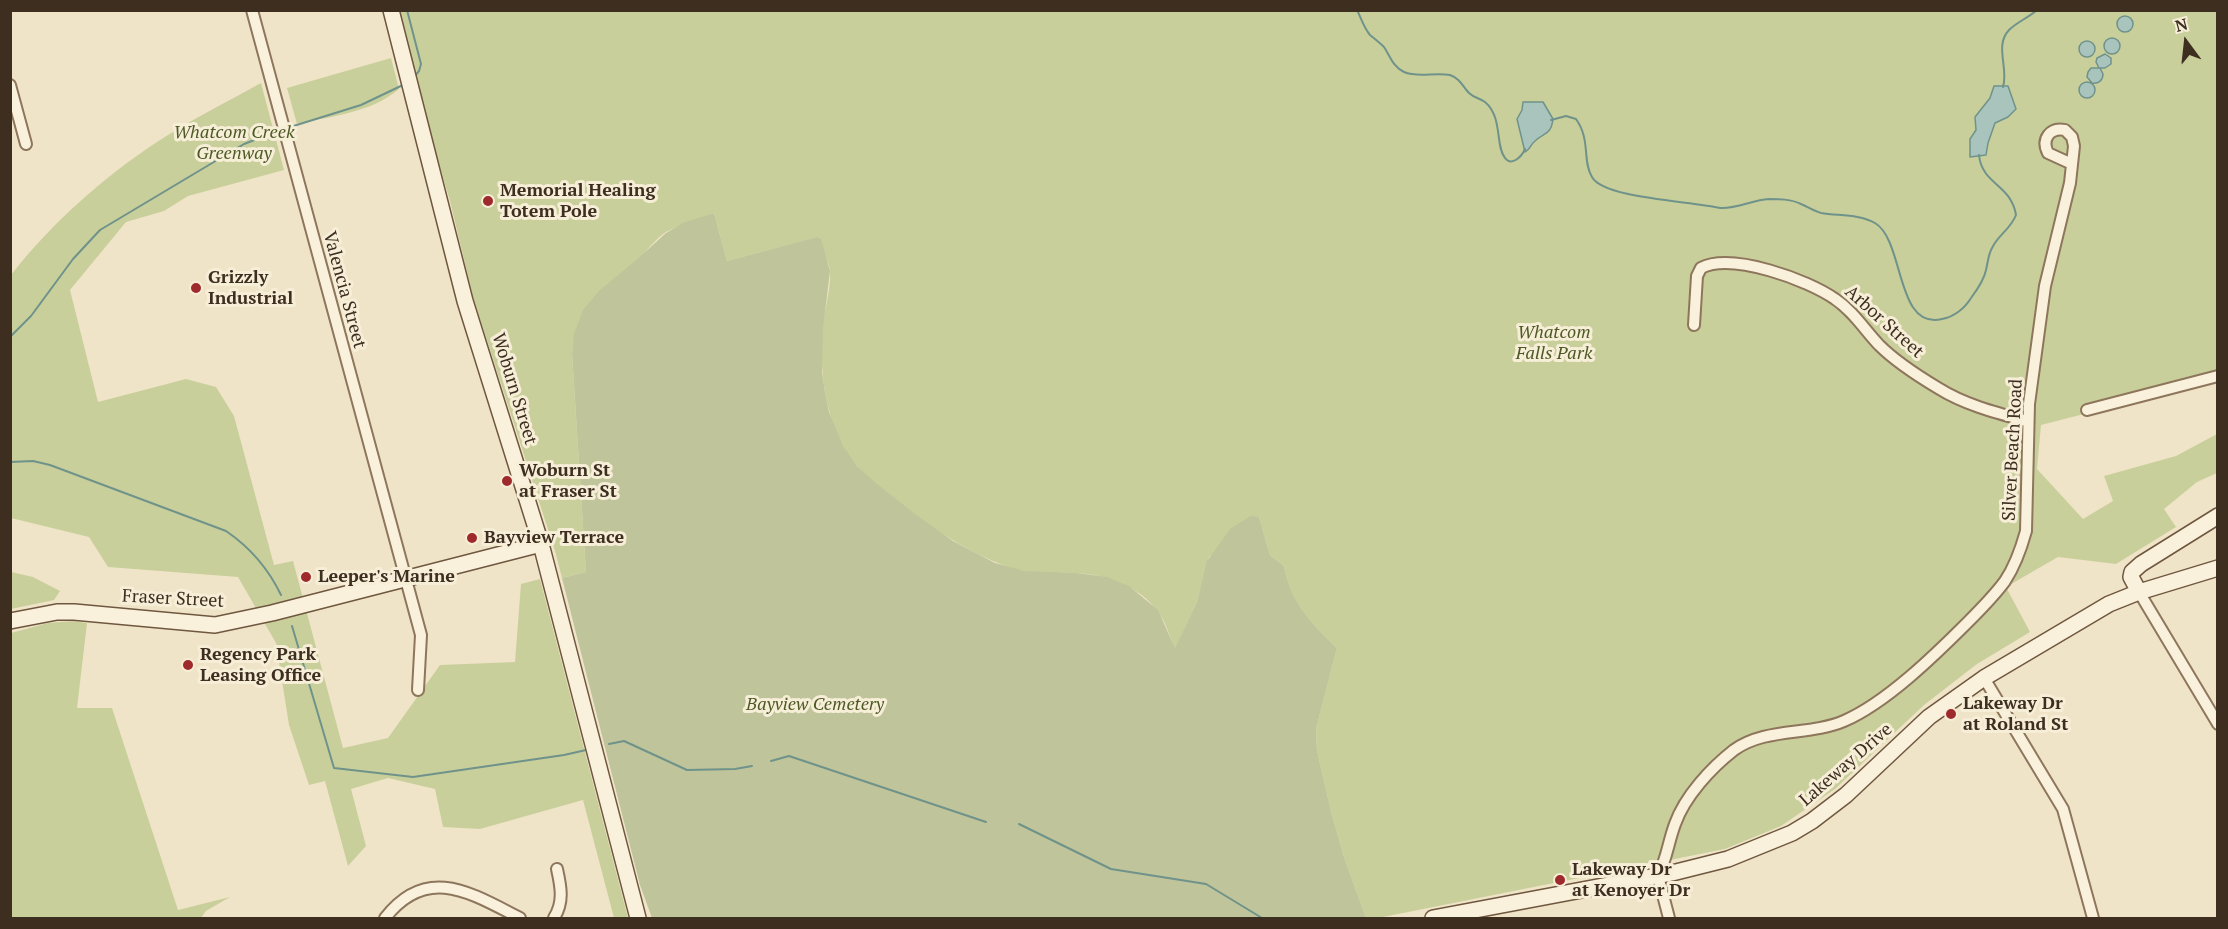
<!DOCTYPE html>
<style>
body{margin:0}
#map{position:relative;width:2228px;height:929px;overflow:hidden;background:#f0e4c8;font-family:"PT Serif",serif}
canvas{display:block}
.frame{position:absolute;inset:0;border:12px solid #3d2e20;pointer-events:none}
.north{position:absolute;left:2156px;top:12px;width:60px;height:60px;-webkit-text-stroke:4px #f7eed8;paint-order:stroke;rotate:345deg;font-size:16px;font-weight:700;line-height:24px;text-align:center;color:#3d2e20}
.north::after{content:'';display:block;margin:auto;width:21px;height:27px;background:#3d2e20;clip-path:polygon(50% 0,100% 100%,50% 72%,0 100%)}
</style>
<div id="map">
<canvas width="2228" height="929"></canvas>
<div class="frame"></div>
<div class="north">N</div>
</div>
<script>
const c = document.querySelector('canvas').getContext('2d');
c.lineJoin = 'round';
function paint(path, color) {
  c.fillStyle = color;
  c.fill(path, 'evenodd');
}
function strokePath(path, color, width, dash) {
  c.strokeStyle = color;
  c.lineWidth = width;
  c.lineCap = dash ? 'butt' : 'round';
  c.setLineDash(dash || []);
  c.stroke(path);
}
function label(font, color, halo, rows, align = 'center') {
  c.font = font + ' "PT Serif",serif';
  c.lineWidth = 6;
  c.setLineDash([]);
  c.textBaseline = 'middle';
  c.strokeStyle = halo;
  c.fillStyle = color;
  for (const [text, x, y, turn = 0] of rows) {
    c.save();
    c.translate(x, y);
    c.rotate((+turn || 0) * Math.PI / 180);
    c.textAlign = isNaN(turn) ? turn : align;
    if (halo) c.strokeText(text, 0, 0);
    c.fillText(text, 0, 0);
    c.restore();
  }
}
const green = new Path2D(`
 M399 11H2217V380L2041 425 2037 469 2083 519 2113 501 2104 476 2176 456 2217 434V473L2197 482 2164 509 2176 527 2116 564 2058 557 2006 587 2030 632 1977 664 1924 705 1835 789 1781 826 1725 849 1378 918H1366L1344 857 1331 811 1317 751 1316 729 1337 648C1312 624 1290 601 1284 566L1270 555 1259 517 1209 557 1197 602 1175 649C1170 637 1166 622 1158 612 1140 586 1105 574 1075 573 1059 572 1042 574 1025 571 978 565 863 487 842 445 824 408 819 366 823 325 825 308 831 288 830 271 829 261 821 248 818 237L727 261 714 213C699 219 681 224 666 232 655 239 646 252 636 261 601 293 578 302 572 353L586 572 562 578 555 551 473 297 450 201 425 116Z
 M391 58 399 89C371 113 331 116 297 124L287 88Z
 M261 83 284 170 188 196 164 211 126 222 70 290 98 402 186 379 216 387 234 416 274 565 293 561 343 748 388 738 440 665 515 662 521 584 540 579 628 918H614L583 800 480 829 443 827 435 789 388 778 351 789 366 846 348 866 325 781 309 785 289 725 276 643 238 577 108 567 89 537 11 518V275C52 223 101 179 157 142 190 120 227 102 261 83Z
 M11 572 33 577 60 591 54 600 11 609Z
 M73 621 87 623 77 708H112L178 910 230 897 206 911 201 918H11V633L48 623Z`);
const cemetery = new Path2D(`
 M714 213 727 261 817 237 821 239 830 271 823 329 822 372 825 392 829 412 843 446 857 466 877 484 915 514 953 541 995 563 1025 571 1077 573 1107 577 1129 586 1158 610 1175 648 1197 602 1207 561 1231 528 1251 516 1259 517 1270 555 1284 566C1290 601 1312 624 1337 648L1316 729 1317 751 1331 811 1344 857 1366 918H652L640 885 562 578 586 572 572 353 574 334 583 310 599 291 635 261 666 233 683 223Z`);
const water = new Path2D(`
 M2117 24a8 8 0 1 1 16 0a8 8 0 1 1-16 0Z
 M2104 46a8 8 0 1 1 16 0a8 8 0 1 1-16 0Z
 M2079 49a8 8 0 1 1 16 0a8 8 0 1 1-16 0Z
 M2105 54 2111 58V64L2105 68H2100L2103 74C2103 80 2099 84 2092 83L2087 77 2088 72 2091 68H2099L2096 62 2097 58Z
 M2079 90a8 8 0 1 1 16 0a8 8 0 1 1-16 0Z
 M1994 86H2008L2016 109 2008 117 1995 123 1988 143 1986 155 1970 157V139L1976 130 1975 117 1990 98Z
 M1523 102H1543L1553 119C1551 135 1545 132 1535 141 1530 145 1531 149 1525 152L1517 119 1522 110Z`);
const stream = new Path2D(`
 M407 10 421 64 419 71 414 77
 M1357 10C1361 18 1364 28 1370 35 1375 39 1380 43 1384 47 1390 56 1393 67 1404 72 1418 78 1435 72 1450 75 1461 79 1462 86 1469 93 1474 98 1480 98 1485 102 1503 117 1495 146 1505 158 1512 167 1522 156 1525 149
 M2003 87C2009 68 1994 46 2009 30 2017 22 2028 18 2037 10
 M1551 120 1566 116 1576 119C1591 140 1582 161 1592 177 1604 199 1693 201 1720 208 1737 209 1752 200 1769 199 1779 199 1791 199 1801 204 1808 207 1814 211 1821 213 1839 216 1859 214 1875 223 1905 241 1895 330 1942 319 1954 317 1965 308 1971 298 1977 290 1984 280 1986 270 1988 262 1988 255 1992 248 1998 235 2010 230 2016 215 2011 184 1982 185 1979 155
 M287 128 361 105 405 84
 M10 337 31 316 73 259 100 230 244 144 281 130
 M10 462 33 461 50 465 226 531C251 548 268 568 281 595
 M292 626 334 768 413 777 564 755 586 750
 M609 744 624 741 687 770 735 769 752 766
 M771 761 789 756 986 822
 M1019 824 1111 869 1206 884 1262 918`);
const street = new Path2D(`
 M252 10 421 635 418 690
 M10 85 26 144
 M1694 325 1697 276 1701 268C1732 252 1808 280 1835 299 1853 311 1864 329 1879 345 1896 362 1918 376 1938 388 1965 405 1997 413 2027 421
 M2087 410 2218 376
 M2139 592 2218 724
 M1984 678 2063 809 2093 918
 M385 918C427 864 471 893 520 918
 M554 918C564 902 561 887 557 869
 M1669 918 1658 876C1667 858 1668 843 1675 824 1685 796 1711 768 1734 750 1766 727 1809 736 1844 721 1886 703 1935 655 1968 622 1981 609 1994 596 2005 581 2015 566 2021 549 2026 531L2029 404 2045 286 2070 183 2074 146 2072 137 2065 130C2050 127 2041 139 2048 153L2072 164`);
const secondary = new Path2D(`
 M391 10 465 301 541 544 638 918
 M2139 592 2131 577 2132 572 2141 564 2218 516
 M10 621 57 612H74L215 625 272 613 541 544
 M1433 918 1672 873 1728 859 1792 833 1812 821 1846 795 1929 717 1984 678 2109 604 2139 592 2218 568`);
const markers = [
 [488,201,6,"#9e2a2b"],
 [196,288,6,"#9e2a2b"],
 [507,481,6,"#9e2a2b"],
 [472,538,6,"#9e2a2b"],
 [306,577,6,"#9e2a2b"],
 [188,665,6,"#9e2a2b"],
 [1951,714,6,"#9e2a2b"],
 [1560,880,6,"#9e2a2b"]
];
const parkNames = [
 ["Whatcom Creek",234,133],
 ["Greenway",234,154],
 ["Whatcom",1554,333],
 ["Falls Park",1554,354],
 ["Bayview Cemetery",815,705]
];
const poiNames = [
 ["Memorial Healing",500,191],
 ["Totem Pole",500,212],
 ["Grizzly",208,278],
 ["Industrial",208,299],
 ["Woburn St",519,471],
 ["at Fraser St",519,492],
 ["Bayview Terrace",484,538],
 ["Leeper's Marine",318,577],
 ["Regency Park",200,655],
 ["Leasing Office",200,676],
 ["Lakeway Dr",1963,704],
 ["at Roland St",1963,725],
 ["Lakeway Dr",1572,870],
 ["at Kenoyer Dr",1572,891]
];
const streetNames = [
 ["Valencia Street",344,290,75],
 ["Arbor Street",1884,322,42],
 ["Woburn Street",514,389,73],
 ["Silver Beach Road",2013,450,-87],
 ["Fraser Street",173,599,3],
 ["Lakeway Drive",1846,765,-41]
];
paint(green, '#c9cf9b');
paint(cemetery, '#bfc49a');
paint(water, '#a9c4bc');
strokePath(water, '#6f938a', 1.5);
strokePath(stream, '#6f938a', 2);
strokePath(street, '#8d765c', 14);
strokePath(secondary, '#6f573f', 18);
strokePath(street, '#faf1dc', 10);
strokePath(secondary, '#faf1dc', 15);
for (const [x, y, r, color] of markers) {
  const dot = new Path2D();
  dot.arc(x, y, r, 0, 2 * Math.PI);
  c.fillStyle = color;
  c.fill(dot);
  strokePath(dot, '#f7eed8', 2);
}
label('italic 18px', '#4d5a26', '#f7eed8', parkNames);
label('bold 18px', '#3d2e20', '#f7eed8', poiNames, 'left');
label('18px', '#3d2e20', '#f7eed8', streetNames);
</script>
